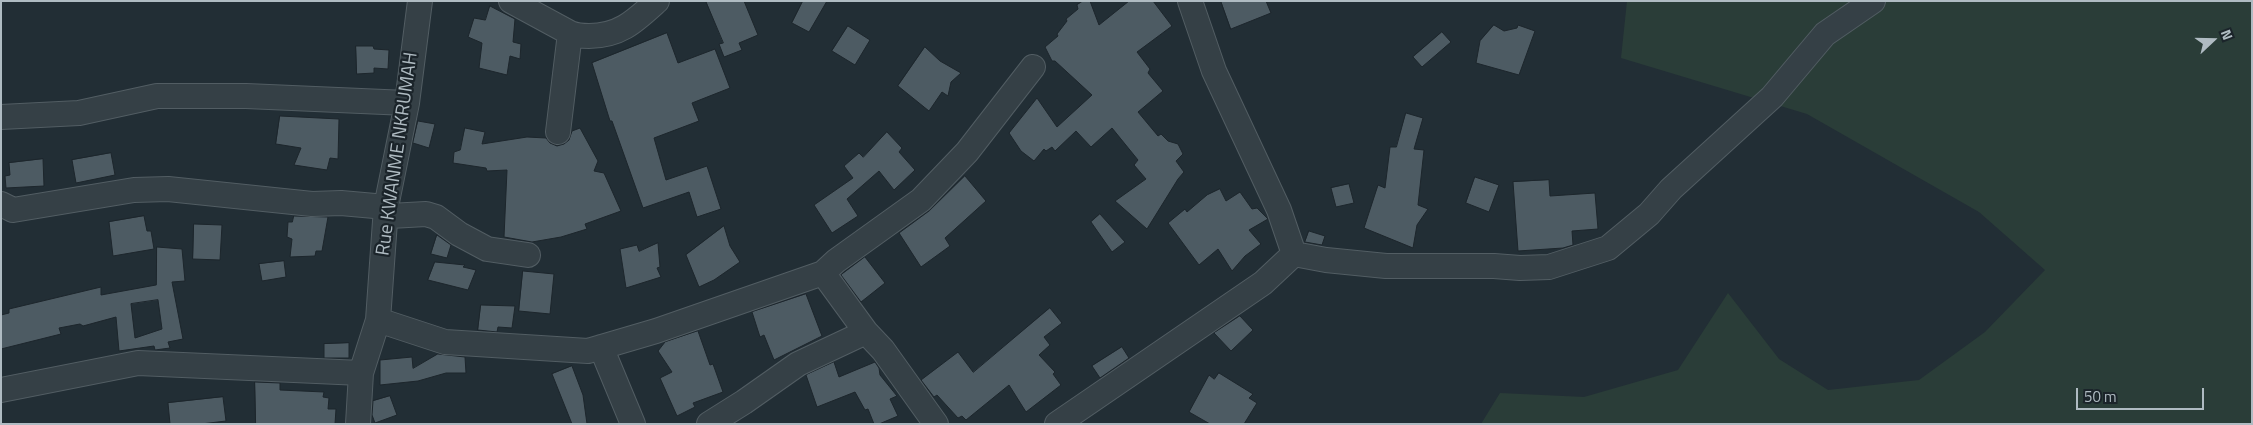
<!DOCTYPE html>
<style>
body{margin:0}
#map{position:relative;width:2253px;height:425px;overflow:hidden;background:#222e35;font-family:"Titillium Web",sans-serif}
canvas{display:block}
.frame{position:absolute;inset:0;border:2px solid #afbbc2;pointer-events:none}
.north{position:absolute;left:2188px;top:15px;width:50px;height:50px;-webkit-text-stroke:4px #1b242a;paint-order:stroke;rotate:69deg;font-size:14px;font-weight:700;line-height:20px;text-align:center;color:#afbbc2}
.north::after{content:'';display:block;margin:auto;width:18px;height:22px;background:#afbbc2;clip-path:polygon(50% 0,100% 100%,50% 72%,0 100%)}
.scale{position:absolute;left:2076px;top:388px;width:128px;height:22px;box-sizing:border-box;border:2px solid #afbbc2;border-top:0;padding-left:6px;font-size:15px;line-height:18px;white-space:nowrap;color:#afbbc2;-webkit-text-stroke:4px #1b242a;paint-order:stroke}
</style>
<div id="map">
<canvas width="2253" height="425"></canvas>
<div class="frame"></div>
<div class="north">N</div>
<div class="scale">50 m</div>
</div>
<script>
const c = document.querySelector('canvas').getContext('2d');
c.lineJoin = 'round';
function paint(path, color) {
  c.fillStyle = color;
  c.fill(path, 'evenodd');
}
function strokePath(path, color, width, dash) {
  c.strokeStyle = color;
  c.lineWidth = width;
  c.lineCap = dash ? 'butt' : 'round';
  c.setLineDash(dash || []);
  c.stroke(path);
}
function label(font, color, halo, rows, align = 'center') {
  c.font = font + ' "Titillium Web",sans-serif';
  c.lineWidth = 4.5;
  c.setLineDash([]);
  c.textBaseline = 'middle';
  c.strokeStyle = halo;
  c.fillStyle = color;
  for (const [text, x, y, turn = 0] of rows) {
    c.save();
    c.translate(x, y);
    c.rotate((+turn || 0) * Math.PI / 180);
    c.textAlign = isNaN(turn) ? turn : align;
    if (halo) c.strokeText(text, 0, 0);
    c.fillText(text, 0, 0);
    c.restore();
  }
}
const green = new Path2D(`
 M1627 1H2252V424H1481L1500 393 1584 397 1678 370 1728 293 1779 359 1828 390 1919 380 1985 332 2045 270 1979 212 1807 114 1621 58Z`);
const building = new Path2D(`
 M706 1H744L758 35 739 43 742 50 724 57 719 44 723 43Z
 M803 1H827L809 32 792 23Z
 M1083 1H1090L1099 25 1129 1H1153L1172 26 1137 52 1150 69 1148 73 1163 91 1138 112 1158 136 1161 134 1168 141 1178 144 1183 154 1176 161 1184 172 1178 179 1147 229 1115 201 1146 179 1134 165 1138 160 1112 128 1091 147 1076 131 1055 151 1052 147 1046 151 1044 149 1034 161 1021 151 1009 133 1037 98 1057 127 1092 95 1055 61H1052L1045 47 1058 36 1057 34 1067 21 1066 19 1078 9 1077 5Z
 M1221 1H1266L1271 13 1231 29Z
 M490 6 515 19 513 42 521 44 520 59 510 56 507 75 479 68 482 43 468 37 474 18 485 20Z
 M1494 25 1504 31 1517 28 1518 25 1535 31 1519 75 1476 63 1480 41Z
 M848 26 870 40 855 65 832 51Z
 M1442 32 1451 42 1422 67 1413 57Z
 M667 33 678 63 715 49 730 88 692 103 699 121 654 138 666 180 707 166 721 209 697 217 689 192 643 208 612 121H610L592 63Z
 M356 46H373L374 49 389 50 388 69 374 68V73L357 74Z
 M925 47 940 61 961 73 951 82 948 96 942 92 929 111 898 86Z
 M1406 113 1423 118 1414 149 1424 150 1418 205 1428 209 1417 225 1413 248 1364 228 1378 185 1385 188 1390 147H1396Z
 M280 116 339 119 338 159 330 158 327 170 294 165 301 148 276 144Z
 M418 121 435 124 429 148 413 143Z
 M465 128 485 132 482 144 527 137 546 138 550 143 557 146 564 144 569 140 572 131 580 128 598 161 594 171 604 173 621 211 585 224 587 229 561 237 532 242 504 237 507 170 487 171 486 168 453 163 454 152 460 150Z
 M887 132 902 148 899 152 915 170 894 190 879 171 847 199 858 216 832 233 814 205 853 178 844 166 859 153 863 157Z
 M111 153 115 175 76 183 72 160Z
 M43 159 44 186 6 188 5 176 10 175 9 163Z
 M965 176 986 201 945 238 950 246 921 267 899 233 929 211Z
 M1475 177 1499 185 1489 212 1466 203Z
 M1549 180 1550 196 1595 193 1598 229 1572 231 1573 245 1563 248 1518 251 1513 182Z
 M1349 184 1354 203 1336 207 1331 188Z
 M1220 189 1226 201 1240 192 1252 209 1257 208 1268 219 1249 230 1261 244 1245 256 1232 271 1218 249 1199 265 1168 223 1185 209 1187 212 1207 195Z
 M1100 214 1125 242 1112 252 1091 222Z
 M144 216 147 231H151L154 249 113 256 109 222Z
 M294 216 328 217 322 251H316L315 256 290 257 292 239 287 237 288 222H292Z
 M194 224 222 225 220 260 193 259Z
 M724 226 730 246 740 262 714 280 699 287 686 255Z
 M1309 231 1325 236 1322 245 1305 242Z
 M437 235 451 245 447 258 431 254Z
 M658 243 660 267 657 268 661 277 626 288 620 249 637 245 639 251Z
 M157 247 182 249 185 281 172 282 183 339 168 342 170 348 155 350 154 346 119 351 116 317 83 326 80 324 59 328 61 334 1 349V315L9 313V309L101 287V295L156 285ZM158 300 162 329 135 338 131 304Z
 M865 257 885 283 861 302 841 275Z
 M284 261 286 277 262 281 259 264Z
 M435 262 465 265 463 267 476 270 468 290 428 280Z
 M523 271 554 274 550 314 519 311Z
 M806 294 822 336 774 360 764 335 760 337 752 312Z
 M481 305 515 306 512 328 498 327 497 332 478 330Z
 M1050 308 1062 323 1044 337 1050 345 1039 355 1055 372 1053 374 1061 385 1026 412 1009 385 966 420 962 416 958 418 937 395 934 397 921 380 958 352 973 372Z
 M1240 316 1253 330 1231 351 1214 333Z
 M698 331 710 365 713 364 723 392 693 403 695 407 677 416 660 378 672 372 658 351 665 342Z
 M349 343V358H324V344Z
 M1122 347 1129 358 1100 378 1092 366Z
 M438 354 465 357 466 373H446L418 381 380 385V360L412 357 413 368Z
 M834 362 839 377 875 362 879 368 880 375 897 396 890 399 898 416 879 424H874L868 409 865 410 855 392 817 407 806 375Z
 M572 366 583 395 587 424H572L552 374Z
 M1219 373 1253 394 1249 398 1257 403 1244 424H1210L1189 412 1209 375 1214 379Z
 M255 382 280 383V390L324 392 323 397 329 398 328 409H336L335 424H256Z
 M390 396 397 415 375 423 372 415 373 401Z
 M223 397 226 421 201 424H170L168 403Z`);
const minor = new Path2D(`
 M511 1 570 33C577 36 582 36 589 36 620 36 635 21 657 1
 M1 117 79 113 157 96H246L407 103
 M558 132 570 33
 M1 204 13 210 134 190 168 189 312 204 341 203 386 207 390 216 426 214 436 217 459 234 487 249 528 255
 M1294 254 1326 260 1386 266H1494L1520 268 1549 267 1608 248 1649 214 1671 189 1772 97 1825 34 1873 1
 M823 273 866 332 883 350 936 424
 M378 320 445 342 588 351 656 331 823 273 836 261 921 200 967 152 1033 67
 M601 347 633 424
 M1 390 138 363 361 373
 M358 424 361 373 378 320 386 207 407 103 420 1
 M709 424 744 402 798 364 866 332
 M1057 424 1263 283 1294 254 1279 210 1214 71 1190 1`);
const streetNames = [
 ["Rue KWANME NKRUMAH",398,154,-82]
];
paint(green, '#2a3d38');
paint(building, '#4d5b63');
strokePath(building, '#1d262c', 1);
strokePath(minor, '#525d63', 26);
strokePath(minor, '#354046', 24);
label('19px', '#afbbc2', '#1b242a', streetNames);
</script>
